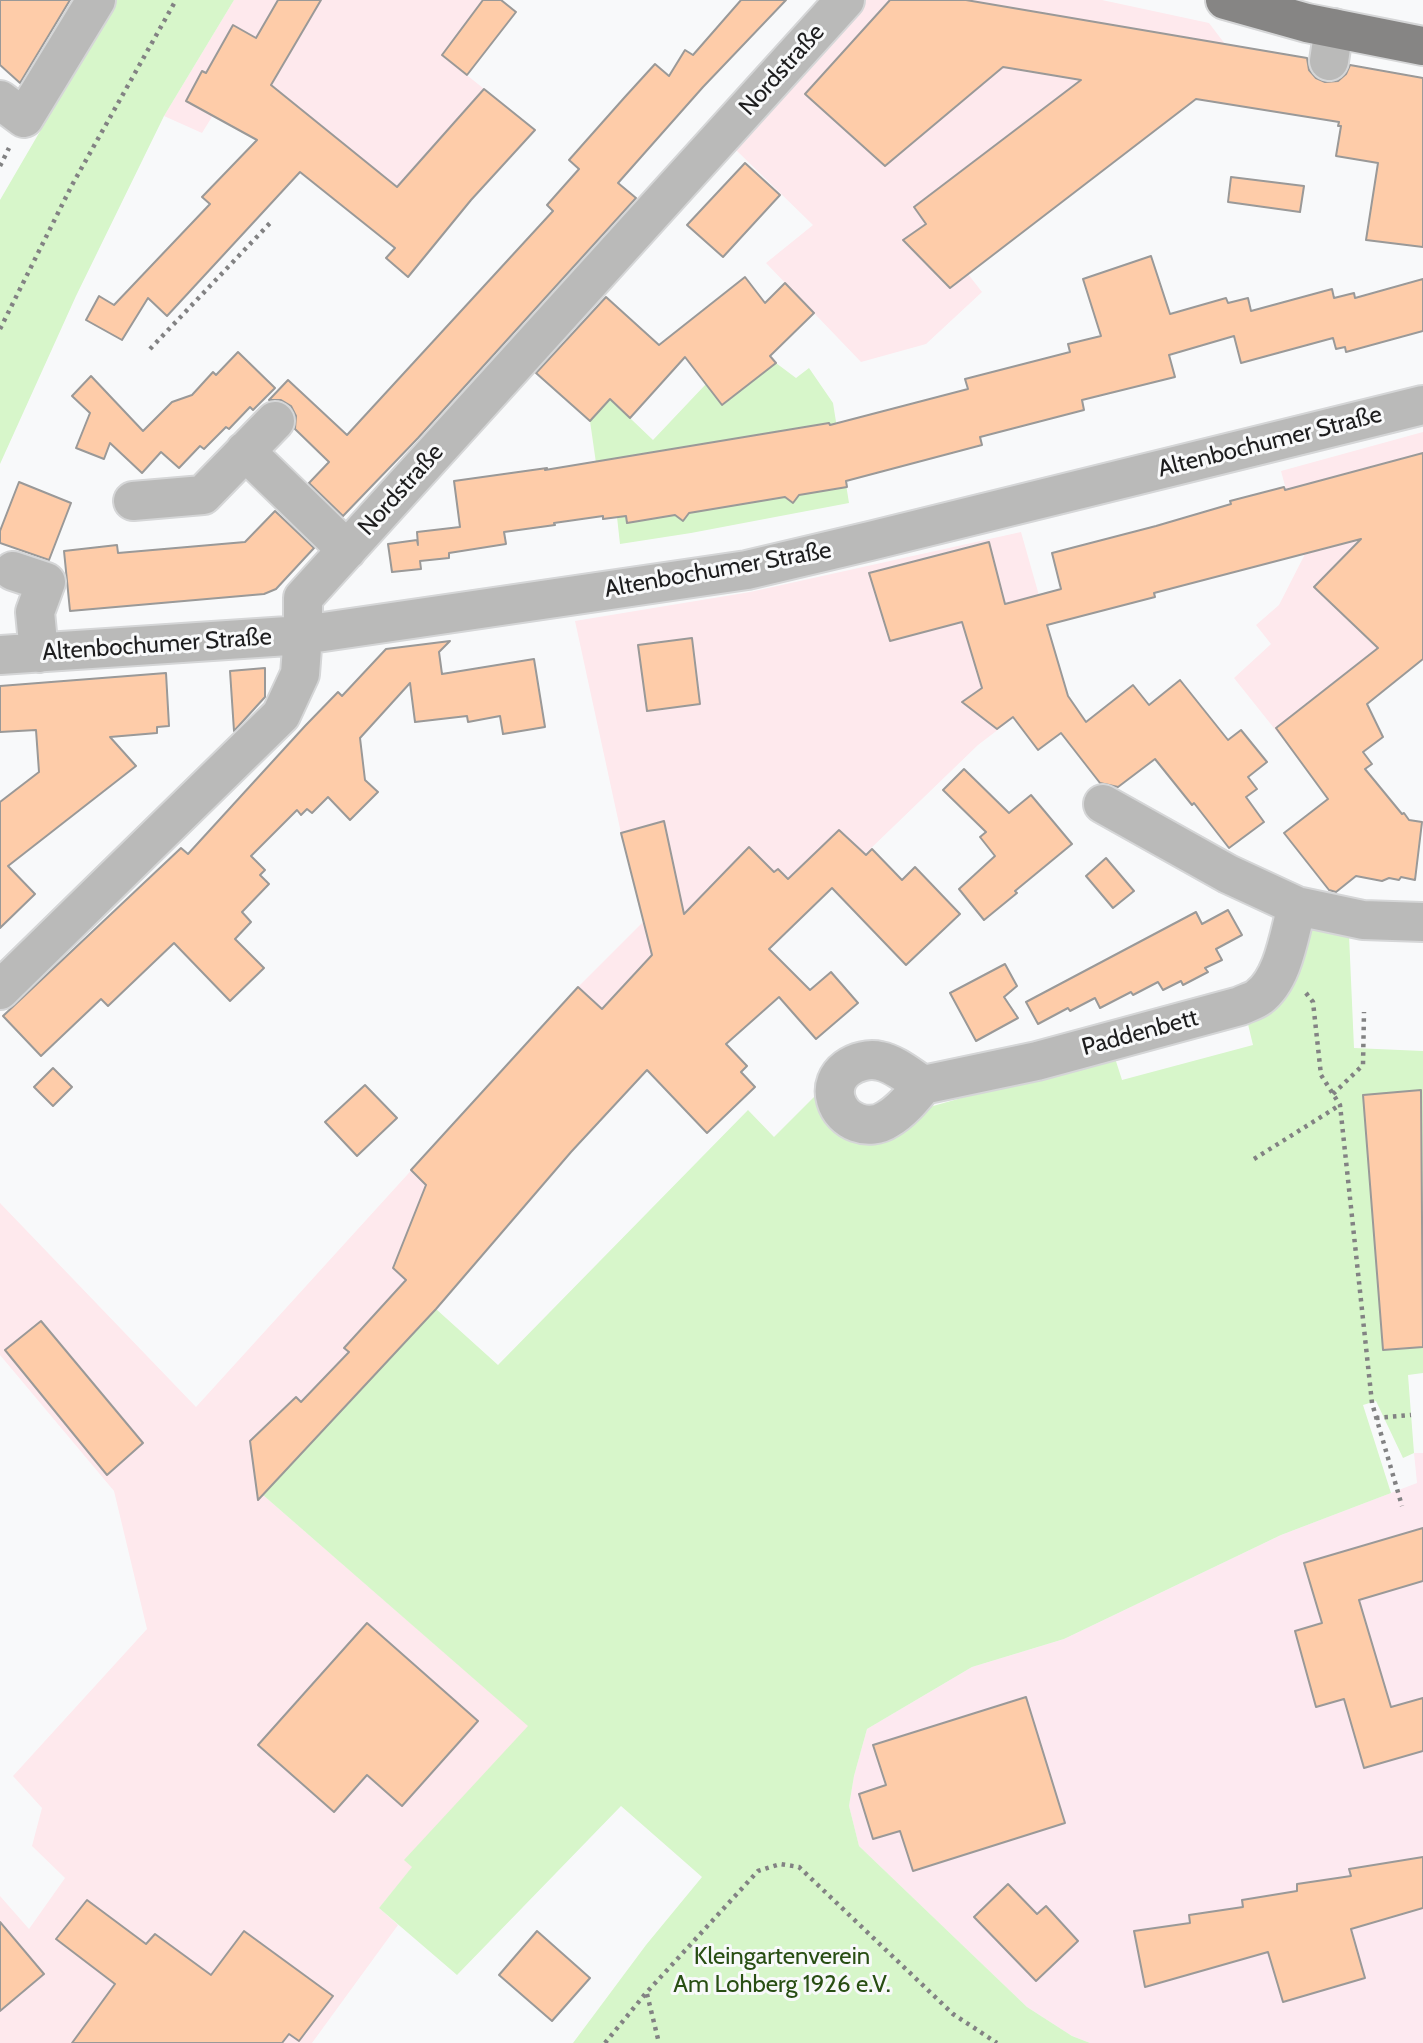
<!DOCTYPE html>
<meta charset="utf-8">
<style>
body{margin:0}
canvas{display:block;background:#f8f9fa}
</style>
<canvas width="1423" height="2043"></canvas>
<script>
const c = document.querySelector('canvas').getContext('2d');
c.lineJoin = 'round';
function paint(path, color) {
  c.fillStyle = color;
  c.fill(path, 'evenodd');
}
function strokePath(path, color, width, dash) {
  c.strokeStyle = color;
  c.lineWidth = width;
  c.lineCap = dash ? 'butt' : 'round';
  c.setLineDash(dash || []);
  c.stroke(path);
}
function label(font, color, halo, rows, align = 'center') {
  c.font = font + ' Cabin,sans-serif';
  c.lineWidth = 6;
  c.setLineDash([]);
  c.textBaseline = 'middle';
  c.strokeStyle = halo;
  c.fillStyle = color;
  for (const [text, x, y, turn = 0] of rows) {
    c.save();
    c.translate(x, y);
    c.rotate((+turn || 0) * Math.PI / 180);
    c.textAlign = isNaN(turn) ? turn : align;
    if (halo) c.strokeText(text, 0, 0);
    c.fillText(text, 0, 0);
    c.restore();
  }
}
const commercial = new Path2D(`
 M234 0H483L442 55 535 130 471 200 418 266 218 107 202 133 164 116Z
 M861 0H1102L1209 23 1225 44 1216 102 1195 99 968 274 982 292 926 344 861 362 766 263 813 225 736 150 738 136Z
 M1423 432V659L1297 757 1234 678 1271 644 1256 625 1279 605 1304 556 1281 471Z
 M1021 532 1063 680 978 745 696 1017 571 1151 436 1309 263 1495 529 1726 405 1860 413 1867 379 1908 398 1925 312 2043H0V1896L29 1929 65 1878 32 1846 42 1808 13 1776 147 1629 114 1491 0 1355V1203L196 1407 578 987 643 922 621 833 575 621 750 592Z`);
const education = new Path2D(`
 M1414 1453H1423V2043H1090L1072 2036 1027 2007 859 1846 849 1806 854 1776 867 1729 972 1667 1064 1639 1281 1535 1417 1483Z`);
const green = new Path2D(`
 M111 0H234L164 116 76 296 0 464V200L46 121Z
 M776 363 796 378 809 368 833 403 849 503 691 533 620 544 614 490 600 491 590 421 610 399 653 440 706 384 723 405Z
 M1310 926 1349 935 1354 1048 1423 1051V1373L1408 1375 1414 1453 1403 1458 1376 1401 1363 1405 1391 1493 1281 1535 1064 1639 972 1667 867 1729 854 1776 849 1806 859 1846 1027 2007 1072 2036 1090 2043H573L646 1945 702 1877 621 1806 457 1975 379 1908 412 1867 404 1860 528 1726 263 1495 436 1309 498 1365 748 1110 774 1137 823 1088 824 1105 906 1121 933 1106 1114 1055 1122 1080 1253 1045 1247 1020Z`);
const building = new Path2D(`
 M0 0H70L20 83 0 65Z
 M278 0H321L271 85 397 187 484 89 535 130 471 200 408 277 386 258 395 248 300 172 167 316 148 298 122 340 86 320 99 296 114 305 210 204 202 197 257 140 186 101 202 71 206 73 233 25 256 38Z
 M483 0H501L516 12 467 75 442 55Z
 M741 0H786L703 87 618 183 636 198 418 438 343 516 309 483 329 462 295 429 296 416 291 406 281 400H269L288 380 347 435 553 211 547 205 579 169 569 160 624 98 655 64 669 76 685 50 693 55Z
 M890 0H966L1307 58 1309 70 1316 78 1325 82 1338 81 1346 74 1350 65 1423 78V247L1366 240 1378 163 1336 156 1341 126H1338L1339 122 1196 99 950 288 903 240 926 224 914 207 1081 80 1003 67 885 166 805 94Z
 M745 163 780 195 723 257 687 225Z
 M1231 177 1304 186 1300 212 1228 202Z
 M1151 256 1170 314 1226 298 1228 303 1248 298 1251 311 1332 289 1334 298 1354 293 1355 298 1423 279V331L1346 352 1345 347 1336 349 1333 338 1241 363 1234 336 1169 355 1175 377 1082 400 1084 410 980 437 982 445 846 481 847 487 799 495 793 503 785 497 689 513 683 521 675 515 627 523 626 516 603 519V516L554 523 555 525 504 532 506 544 449 553V558L420 561 421 569 392 572 388 544 417 540 418 545 417 532 460 527 454 481 547 468 545 470 829 423 830 425 968 389 965 379 1070 352 1068 344 1101 336 1083 279Z
 M745 277 765 303 785 283 814 313 770 356 776 363 722 405 685 357 630 418 610 399 590 421 536 373 606 297 659 345Z
 M238 352 275 388 253 410 250 407 229 429 226 427 204 449 200 446 179 468 161 452 142 473 110 443 104 459 76 448 90 413 72 396 91 376 143 431 172 402 192 395 213 372 216 375Z
 M1423 453V659L1367 704 1383 737 1363 752 1372 764 1365 769 1402 814 1404 813 1409 820 1422 822 1415 880 1401 877 1399 880 1389 878 1382 881 1356 876 1336 892 1329 890 1284 833 1328 799 1276 728 1378 648 1314 587 1361 539 1154 593 1155 597 1047 625 1068 696 1086 722 1133 685 1149 705 1180 680 1228 740 1241 730 1267 762 1248 777 1257 789 1246 797 1264 822 1229 848 1194 803 1192 805 1155 759 1118 787 1100 783 1061 733 1038 750 1013 717 997 729 962 702 982 688 962 622 890 641 869 573 989 542 1005 604 1061 589 1052 553 1156 526 1231 504 1230 501 1284 487 1285 490Z
 M19 482 71 503 49 560 0 543V531Z
 M275 511 314 548 276 589 264 594 70 611 64 551 117 545 118 553 245 542Z
 M692 638 700 704 647 711 638 645Z
 M450 641 439 652 442 674 534 659 545 727 503 734 500 716 468 722 467 716 415 722 410 683 360 738 365 780 378 792 350 820 328 797 312 813 307 809 301 815 297 810 251 856 265 870 260 875 269 884 242 912 251 922 235 939 264 968 230 1001 174 943 108 1006 101 999 41 1056 3 1016 181 848 188 854 305 726 338 692 342 696 386 649Z
 M265 668V697L234 731 230 671Z
 M166 673 169 726 157 727V733L110 737 136 766 8 866 35 894 0 928V802L39 772 36 730 0 732V686Z
 M964 769 1009 813 1031 795 1072 844 1015 891 1017 893 984 920 959 889 995 856 980 837 986 832 943 790Z
 M664 821 684 914 749 847 774 872 778 869 788 879 839 830 866 855 872 849 902 880 915 867 960 914 906 965 832 888 769 949 810 990 831 972 858 1003 816 1039 779 997 726 1044 747 1066 741 1072 755 1087 707 1133 647 1070 571 1152 436 1309 258 1500 250 1441 296 1397 301 1402 349 1352 344 1348 406 1280 393 1268 426 1185 411 1170 578 987 602 1009 652 955 621 833Z
 M1106 858 1134 891 1113 908 1086 876Z
 M1228 910 1242 935 1216 949 1222 960 1205 968 1208 972 1183 985 1181 981 1163 990 1158 982 1133 995 1131 992 1100 1008 1095 998 1070 1011 1068 1008 1038 1024 1026 1002 1196 912 1202 924Z
 M1005 964 1017 986 1004 997 1018 1018 976 1041 950 993Z
 M53 1068 72 1087 53 1106 34 1087Z
 M365 1085 397 1118 357 1156 325 1122Z
 M1421 1090 1423 1347 1383 1350 1363 1095Z
 M41 1321 143 1443 107 1475 5 1350Z
 M1423 1528V1581L1359 1600 1391 1707 1423 1698V1751L1364 1768 1344 1699 1316 1707 1295 1631 1322 1623 1304 1563Z
 M367 1623 478 1721 402 1806 367 1775 334 1812 258 1745Z
 M1026 1697 1065 1823 913 1871 900 1831 873 1839 859 1794 886 1785 873 1745Z
 M1423 1857V1908L1351 1929 1365 1978 1283 2002 1268 1952 1145 1987 1134 1931 1190 1923 1189 1915 1243 1907 1242 1900 1297 1891V1884L1351 1876 1349 1869Z
 M1008 1884 1037 1914 1046 1906 1078 1941 1036 1981 974 1917Z
 M87 1900 146 1944 155 1934 211 1975 244 1931 333 1996 299 2041 289 2034 282 2043H72L115 1984 56 1939Z
 M0 1922 44 1974 0 2011Z
 M537 1931 590 1978 552 2021 499 1975Z`);
const path = new Path2D(`
 M0 166 9 148
 M0 329 72 185 176 0
 M150 349 271 222
 M1306 993 1313 1002 1321 1075 1340 1105 1372 1403 1402 1506
 M1333 1094 1363 1065 1364 1012
 M1254 1159 1340 1105
 M1376 1418 1411 1415
 M647 1994 659 2043
 M605 2043 646 1993 758 1871 780 1864 799 1867 953 2014 997 2043`);
const minor = new Path2D(`
 M1329 61 1334 28
 M0 100 24 118 96 0
 M245 451 347 550
 M133 501 203 495 275 421
 M13 571 46 582 35 612 39 653
 M0 655 303 635 747 570 870 541 1423 405
 M1103 804 1228 874 1297 906 1363 920 1423 922
 M0 990 281 715 300 674 303 635V598L845 0
 M923 1085C913 1097 902 1111 888 1119 869 1132 842 1122 836 1100 828 1073 858 1056 880 1061 895 1064 910 1077 923 1085L1037 1061 1240 1006C1246 1003 1254 1001 1259 997 1284 978 1289 934 1297 906`);
const major = new Path2D(`
 M1225 0 1307 23 1423 46`);
const streetNames = [
 ["Nordstraße",782,70,-48],
 ["Altenbochumer Straße",1270,442,-14],
 ["Nordstraße",401,490,-48],
 ["Altenbochumer Straße",718,570,-10],
 ["Altenbochumer Straße",157,645,-4],
 ["Paddenbett",1140,1033,-15]
];
const parkNames = [
 ["Kleingartenverein",782,1957],
 ["Am Lohberg 1926 e.V.",782,1985]
];
paint(commercial, '#fee9ed');
paint(education, '#fde9f0');
paint(green, '#d7f6ca');
paint(building, '#fecca9');
strokePath(building, '#9a9998', 2);
strokePath(minor, '#d5d6d7', 42);
strokePath(major, '#d5d6d7', 42);
strokePath(path, '#828283', 4.5, [3.5, 5]);
strokePath(minor, '#babab9', 38);
strokePath(major, '#868584', 38);
label('24px', '#1d1d1e', '#f8f9fa', streetNames);
label('24px', '#284e13', '#f8f9fa', parkNames);
</script>
